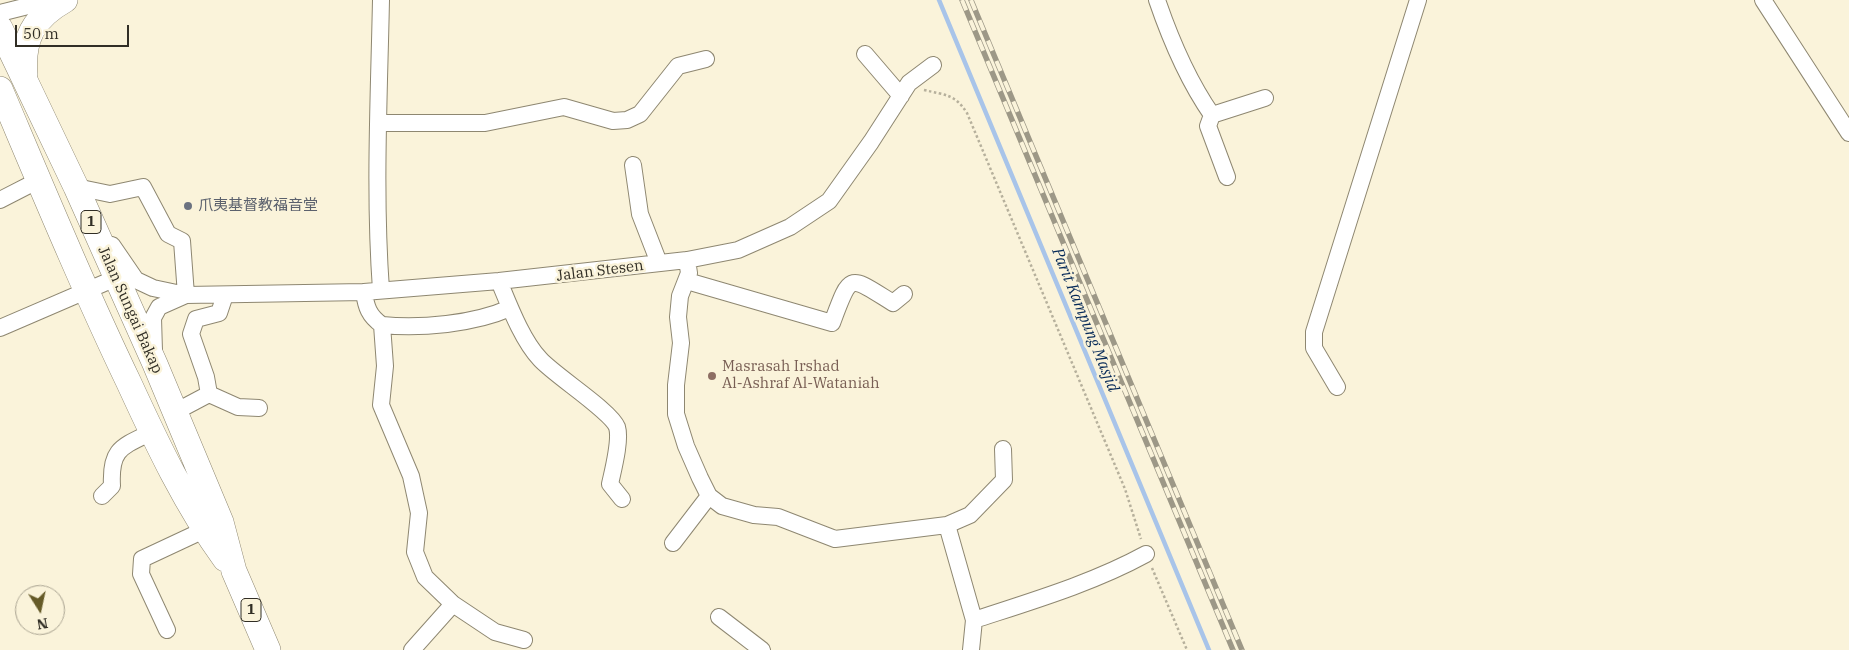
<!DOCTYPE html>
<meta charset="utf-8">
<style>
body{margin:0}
#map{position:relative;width:1849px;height:650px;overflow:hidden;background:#faf3da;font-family:"IBM Plex Serif",serif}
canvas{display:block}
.north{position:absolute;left:15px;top:585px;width:50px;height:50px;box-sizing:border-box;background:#faf3da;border:1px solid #aaa492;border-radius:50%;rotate:170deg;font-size:14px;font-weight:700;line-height:20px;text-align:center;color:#312e25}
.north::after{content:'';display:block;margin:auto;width:18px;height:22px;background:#655a27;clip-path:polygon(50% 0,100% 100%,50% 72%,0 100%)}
.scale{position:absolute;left:15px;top:25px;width:114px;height:22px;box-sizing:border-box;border:2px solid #312e25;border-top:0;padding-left:6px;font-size:15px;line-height:18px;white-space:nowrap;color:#312e25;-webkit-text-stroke:4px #faf3da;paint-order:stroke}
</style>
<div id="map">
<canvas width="1849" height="650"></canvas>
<div class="north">N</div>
<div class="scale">50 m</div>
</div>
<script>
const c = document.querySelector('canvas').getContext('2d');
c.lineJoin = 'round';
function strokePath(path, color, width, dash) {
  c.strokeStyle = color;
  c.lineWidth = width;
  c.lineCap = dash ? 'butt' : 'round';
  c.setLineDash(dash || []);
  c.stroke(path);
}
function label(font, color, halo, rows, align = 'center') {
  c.font = font + ' "IBM Plex Serif","Noto Sans SC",serif';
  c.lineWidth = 5;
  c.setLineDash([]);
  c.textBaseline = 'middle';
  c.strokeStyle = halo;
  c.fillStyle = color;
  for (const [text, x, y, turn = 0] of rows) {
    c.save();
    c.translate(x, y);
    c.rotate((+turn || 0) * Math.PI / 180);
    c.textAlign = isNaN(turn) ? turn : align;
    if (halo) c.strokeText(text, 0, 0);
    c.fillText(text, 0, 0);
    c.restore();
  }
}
const stream = new Path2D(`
 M939 0 1209 650`);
const path = new Path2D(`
 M924 90C945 95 955 94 967 113L1125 489 1141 539
 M1152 568 1187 650`);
const minor = new Path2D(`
 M1157 0C1170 38 1189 82 1212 115L1265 98
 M1763 0 1849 133
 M0 13 52 0
 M865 54 901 96
 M1212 115 1208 126 1227 177
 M378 123H485L564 107 613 121 627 120 640 114 678 66 706 59
 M633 165 640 214 659 263
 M76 187 110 194 143 187 168 234 182 241 186 295
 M0 200 39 180
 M112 245 136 280 153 288 186 295 364 292 499 281 687 260 738 250 790 227 829 201 871 142 909 83 933 65
 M687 260 689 273 680 296 678 317 681 343 676 385V414L686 446 700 478 709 496 722 506 754 515 778 517 835 539 947 525 970 515 1004 480 1003 449
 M499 281C509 305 522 340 540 359 554 375 611 411 617 427 621 440 613 470 610 484L622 499
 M687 281 832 323C851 272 848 275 893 303L904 294
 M381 290C374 194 379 97 381 0
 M364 292C366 307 369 316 382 325 420 329 474 324 510 308
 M382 325 385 366 381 405 411 476 419 513 415 552 425 577 453 604 495 632 524 640
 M0 328 116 278
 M154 351 153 318 159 307 186 295
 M1337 387 1314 348V332L1418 0
 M209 394 206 377 191 334 196 319 219 313 225 295
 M175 412 209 394 238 407 259 408
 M102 496 112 486C110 449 121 447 152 432
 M947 525 974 620 971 650
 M673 543 709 496
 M719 617 762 650
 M974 620C1032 601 1093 583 1146 554
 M167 630 141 574 142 559 204 530
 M412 650 453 604`);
const highway = new Path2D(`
 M0 28 76 187 155 364 221 522 234 571 268 650
 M25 75C22 39 33 18 65 0
 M0 89C42 188 83 287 129 383 157 444 186 505 225 559`);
const rail = new Path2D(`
 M962 0 1233 650
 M971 0 1242 650`);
const markers = [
 [188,206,5,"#6b7280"],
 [712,376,5,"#8d6e63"]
];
const shields = [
 [91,222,20],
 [251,610,20]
];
const shieldNames = [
 ["1",91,222],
 ["1",251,610]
];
const worshipNames = [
 ["爪夷基督教福音堂",198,206]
];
const streetNames = [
 ["Jalan Stesen",600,271,-7],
 ["Jalan Sungai Bakap",130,310,66]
];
const educationNames = [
 ["Masrasah Irshad",722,367],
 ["Al-Ashraf Al-Wataniah",722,384]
];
const waterNames = [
 ["Parit Kampung Masjid",1085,320,68]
];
strokePath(stream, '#a8c4e9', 4.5);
strokePath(minor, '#8e8771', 18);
strokePath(highway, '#8e8771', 26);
strokePath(path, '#b6b09c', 2.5, [2.5, 2.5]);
strokePath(minor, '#fff', 16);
strokePath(highway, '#fff', 25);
strokePath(rail, '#9d9887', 5.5);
strokePath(rail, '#faf3da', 4, [11]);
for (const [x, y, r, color] of markers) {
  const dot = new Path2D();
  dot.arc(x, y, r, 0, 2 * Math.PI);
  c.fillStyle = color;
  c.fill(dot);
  strokePath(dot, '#faf3da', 2);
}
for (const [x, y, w] of shields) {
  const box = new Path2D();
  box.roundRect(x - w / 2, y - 11.5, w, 23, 4);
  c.fillStyle = '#faf3da';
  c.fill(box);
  strokePath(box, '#312e25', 1);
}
label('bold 14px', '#312e25', null, shieldNames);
label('15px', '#5b616d', '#faf3da', worshipNames, 'left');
label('15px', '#312e25', '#faf3da', streetNames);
label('15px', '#785e54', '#faf3da', educationNames, 'left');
label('italic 16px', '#062a58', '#faf3da', waterNames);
</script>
